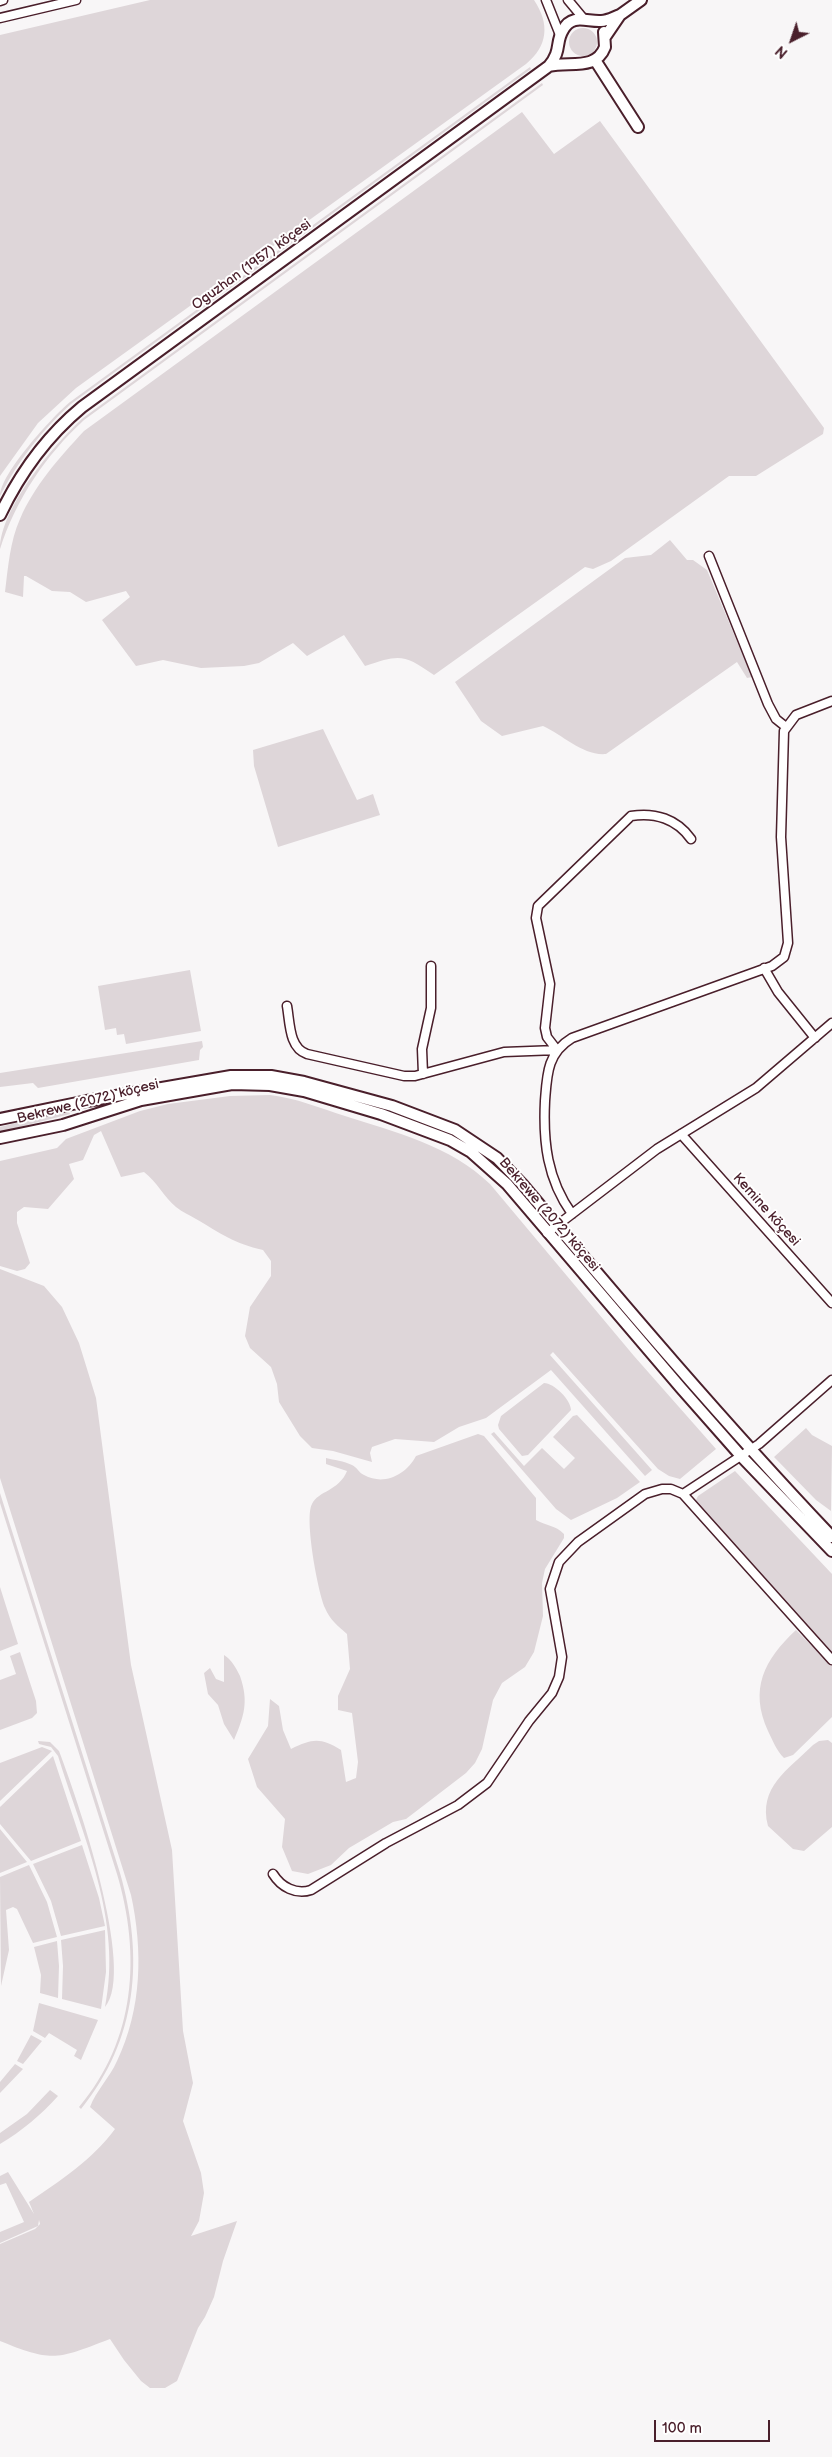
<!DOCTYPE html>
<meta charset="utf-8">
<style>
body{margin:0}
#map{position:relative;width:832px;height:2457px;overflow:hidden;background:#f8f6f7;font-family:"Balsamiq Sans",sans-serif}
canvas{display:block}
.north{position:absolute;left:767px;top:15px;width:50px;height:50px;-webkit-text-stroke:4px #fff;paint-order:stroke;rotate:221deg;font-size:14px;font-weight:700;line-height:20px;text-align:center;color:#4a1f2b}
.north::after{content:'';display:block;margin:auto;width:18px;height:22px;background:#4a1f2b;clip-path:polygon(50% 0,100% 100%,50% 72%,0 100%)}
.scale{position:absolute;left:654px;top:2420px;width:116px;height:22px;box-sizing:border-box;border:2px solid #4a1f2b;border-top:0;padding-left:6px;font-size:15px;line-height:18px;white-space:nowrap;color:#4a1f2b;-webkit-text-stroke:4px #fff;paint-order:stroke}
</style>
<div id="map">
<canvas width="832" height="2457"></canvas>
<div class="north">N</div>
<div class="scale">100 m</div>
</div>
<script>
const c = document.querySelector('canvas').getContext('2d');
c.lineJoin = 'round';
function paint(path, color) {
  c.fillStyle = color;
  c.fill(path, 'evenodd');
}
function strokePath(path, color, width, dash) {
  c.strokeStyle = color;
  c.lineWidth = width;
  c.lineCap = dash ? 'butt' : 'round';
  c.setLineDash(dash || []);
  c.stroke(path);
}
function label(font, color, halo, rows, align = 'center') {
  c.font = font + ' "Balsamiq Sans",sans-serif';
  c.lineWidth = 4;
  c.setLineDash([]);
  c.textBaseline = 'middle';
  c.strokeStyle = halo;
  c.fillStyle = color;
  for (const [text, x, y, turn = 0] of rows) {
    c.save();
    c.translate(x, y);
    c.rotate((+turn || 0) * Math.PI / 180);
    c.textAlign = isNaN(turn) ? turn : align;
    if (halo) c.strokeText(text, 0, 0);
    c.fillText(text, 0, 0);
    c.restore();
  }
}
const green = new Path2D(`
 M150 0H534C550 24 548 46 526 64L76 388 38 423 0 476V35Z
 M569 42a14 14 0 1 1 28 0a14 14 0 1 1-28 0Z
 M530 67 531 69 71 404C42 430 18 461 0 496 0 474 52 417 70 402Z
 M542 83 543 85 84 420C46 455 16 499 0 549 0 509 54 444 83 418Z
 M522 112 554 154 600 121 824 428 823 434 756 476H729L611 561 593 569 585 567 434 675C404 654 400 654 365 666L344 635 307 656 293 643 259 663 244 666 201 668 163 660 136 666 102 620 130 597 126 591 86 602 70 592 52 591 26 576H24L23 597 5 592C8 568 10 541 20 519 34 486 59 458 84 431Z
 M670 540 687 560H693L707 570 752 677 747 678 737 662 606 754C583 756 563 735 543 726L502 736 481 721 455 682 625 558 651 555Z
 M323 729 357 800 373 794 380 815 278 847 254 766 253 750Z
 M190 970 201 1031 126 1044 124 1034 117 1035 116 1028 105 1030 98 986Z
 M202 1041 203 1047 200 1050 199 1060 38 1088 33 1083 0 1087V1073Z
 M270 1095C296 1098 320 1108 345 1116 395 1132 451 1146 490 1184L634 1356 716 1449 680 1479 669 1476 658 1469 553 1352 550 1355 652 1470 645 1476 551 1370 486 1418 459 1427 434 1442 395 1439 372 1447 370 1453 372 1462 333 1451 312 1448 300 1436 279 1402 277 1384 271 1367 250 1348 245 1336 250 1307 271 1276V1261L263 1250C235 1244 220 1233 196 1219 190 1215 182 1212 176 1207 164 1197 157 1182 144 1172L121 1177 101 1131 94 1135 83 1160 69 1164 74 1179 48 1209 24 1207 17 1212V1223L30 1263 25 1269 17 1271 0 1266V1161L57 1148 66 1139 140 1111 168 1104 230 1096Z
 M68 1110 70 1114 0 1132V1127Z
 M0 1269 44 1286 62 1307 79 1343 96 1398 131 1665 172 1850 183 2031 193 2083 183 2121 201 2173 204 2193 199 2221 191 2236 237 2221 223 2261 214 2297 205 2317 198 2328 177 2381 165 2388H150L141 2381 124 2360 110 2339C57 2359 54 2363 0 2341V2244L35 2229 40 2224 39 2220 38 2226 0 2243V2232L24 2222 6 2183 0 2185V2176L8 2172 34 2214 29 2202C60 2181 92 2160 115 2129L90 2107C96 2091 110 2077 117 2061 142 2009 143 1950 131 1895L0 1478Z
 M544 1383C554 1383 571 1400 571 1410L528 1455 522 1456 499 1429 498 1425 501 1416Z
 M577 1415 640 1482 617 1498 571 1520 556 1509 491 1434 494 1432 524 1466 542 1448 564 1469 575 1458 553 1437 573 1416Z
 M806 1428 812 1435 832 1446 831 1511 816 1500 774 1457Z
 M478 1434 484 1436 536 1498V1520C547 1526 555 1525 564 1534V1538L545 1569 542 1583 543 1616 534 1652 525 1667 502 1683 493 1700 482 1749 475 1763 466 1773 406 1819 393 1822 349 1848 331 1865 308 1874 292 1871 282 1847 285 1819 257 1787 248 1759 268 1726 270 1699 279 1706 283 1730 291 1749C312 1739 320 1737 341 1750L346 1782 356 1778 358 1762 352 1713 338 1710V1696L350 1669 347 1634C338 1626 330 1620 325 1608 318 1592 304 1518 312 1504 318 1491 339 1491 347 1471L326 1464V1458C334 1460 344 1461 352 1465 357 1467 359 1473 364 1475 384 1486 406 1475 416 1456Z
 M735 1471 832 1574V1656L694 1504 698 1496Z
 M0 1493 120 1873C144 1957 138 2039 81 2109L79 2107C136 2040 141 1955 117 1874L0 1503Z
 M0 1587 18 1644 0 1651Z
 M796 1630 832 1666V1717L793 1755 784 1758C776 1750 773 1741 768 1731 749 1689 764 1660 796 1630Z
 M20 1652 36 1701 37 1713 32 1718 0 1730V1680L16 1674 10 1656Z
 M224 1655C232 1660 236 1668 240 1676 249 1702 244 1716 234 1740L224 1724 218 1705 208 1694 204 1673 210 1668 216 1679 224 1682Z
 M828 1740 832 1743V1827L804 1851 793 1849 768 1826C758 1787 788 1770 813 1745L819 1741Z
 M38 1741 50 1742 59 1751C76 1795 137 1971 105 2007 123 1921 83 1837 58 1756L51 1747 39 1744Z
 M42 1747 52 1751 0 1801V1763Z
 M53 1756 81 1841 31 1861 0 1824V1807Z
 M0 1829 27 1862 0 1873Z
 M82 1845 99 1898 105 1926 61 1936 51 1901 33 1864Z
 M29 1865 47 1902 57 1937 33 1943 17 1909 13 1907 6 1910 9 1950 1 1986 0 1877Z
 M105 1930 106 1972 101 2009 62 1999 63 1966 61 1940Z
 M57 1941 59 1966 58 1998 40 1993 41 1975 34 1947Z
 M39 2003 98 2020 81 2060 74 2056 77 2050 49 2033 45 2038 33 2031Z
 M31 2035 42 2041 23 2064 17 2061Z
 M15 2064 23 2069 0 2093V2082Z
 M50 2090 58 2096C41 2115 22 2131 0 2144V2133L27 2114Z`);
const minor = new Path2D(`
 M546 0 560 35
 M568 0 583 18
 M0 1 3 0
 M0 18 76 0
 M709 556 768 704 776 719 786 727
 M764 968 778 992 815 1038
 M287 1006C290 1023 289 1048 307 1054L404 1076H415L504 1052 557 1050
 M557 1050 547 1037 545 1028 550 984 536 918 538 906 631 816C655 812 677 819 691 839
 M423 1074 422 1049 431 1008V966
 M681 1134 832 1303
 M572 1214C547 1179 543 1142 545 1101 547 1075 547 1053 572 1038L772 966 784 957 788 943 781 837 784 731 796 715 832 701
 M547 1233 657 1149 756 1088 832 1023
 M683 1494 759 1444 832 1380
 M273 1874C281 1887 296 1895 311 1890L386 1843 458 1805 487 1783 529 1721 552 1693 559 1677 562 1657 550 1589 559 1562 578 1542 645 1494 662 1489H671L683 1494 832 1660`);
const major = new Path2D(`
 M620 15 641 0
 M595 60 638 127
 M549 66C569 61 596 71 605 47L604 32
 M0 515C20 473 46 437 82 407L549 66C562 50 555 43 563 30 572 13 587 22 601 21 608 21 614 17 620 15L605 37
 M0 1119 87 1101 231 1076H271L304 1082 392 1106 455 1130 497 1158 522 1184C623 1304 724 1423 832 1537
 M0 1138 63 1125 141 1100 232 1084 270 1085 304 1091 381 1114 450 1140 471 1152 507 1184 681 1388 741 1456 832 1551`);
const streetNames = [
 ["Oguzhan (1957) köçesi",252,265,-36],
 ["Bekrewe (2072) köçesi",88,1102,-14],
 ["Kemine köçesi",766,1210,48],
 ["Bekrewe (2072) köçesi",549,1215,49]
];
paint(green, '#ded6d9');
strokePath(minor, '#4a1f2b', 11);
strokePath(major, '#4a1f2b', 14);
strokePath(minor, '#fff', 8);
strokePath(major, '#fff', 10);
label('14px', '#4a1f2b', '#fff', streetNames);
</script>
